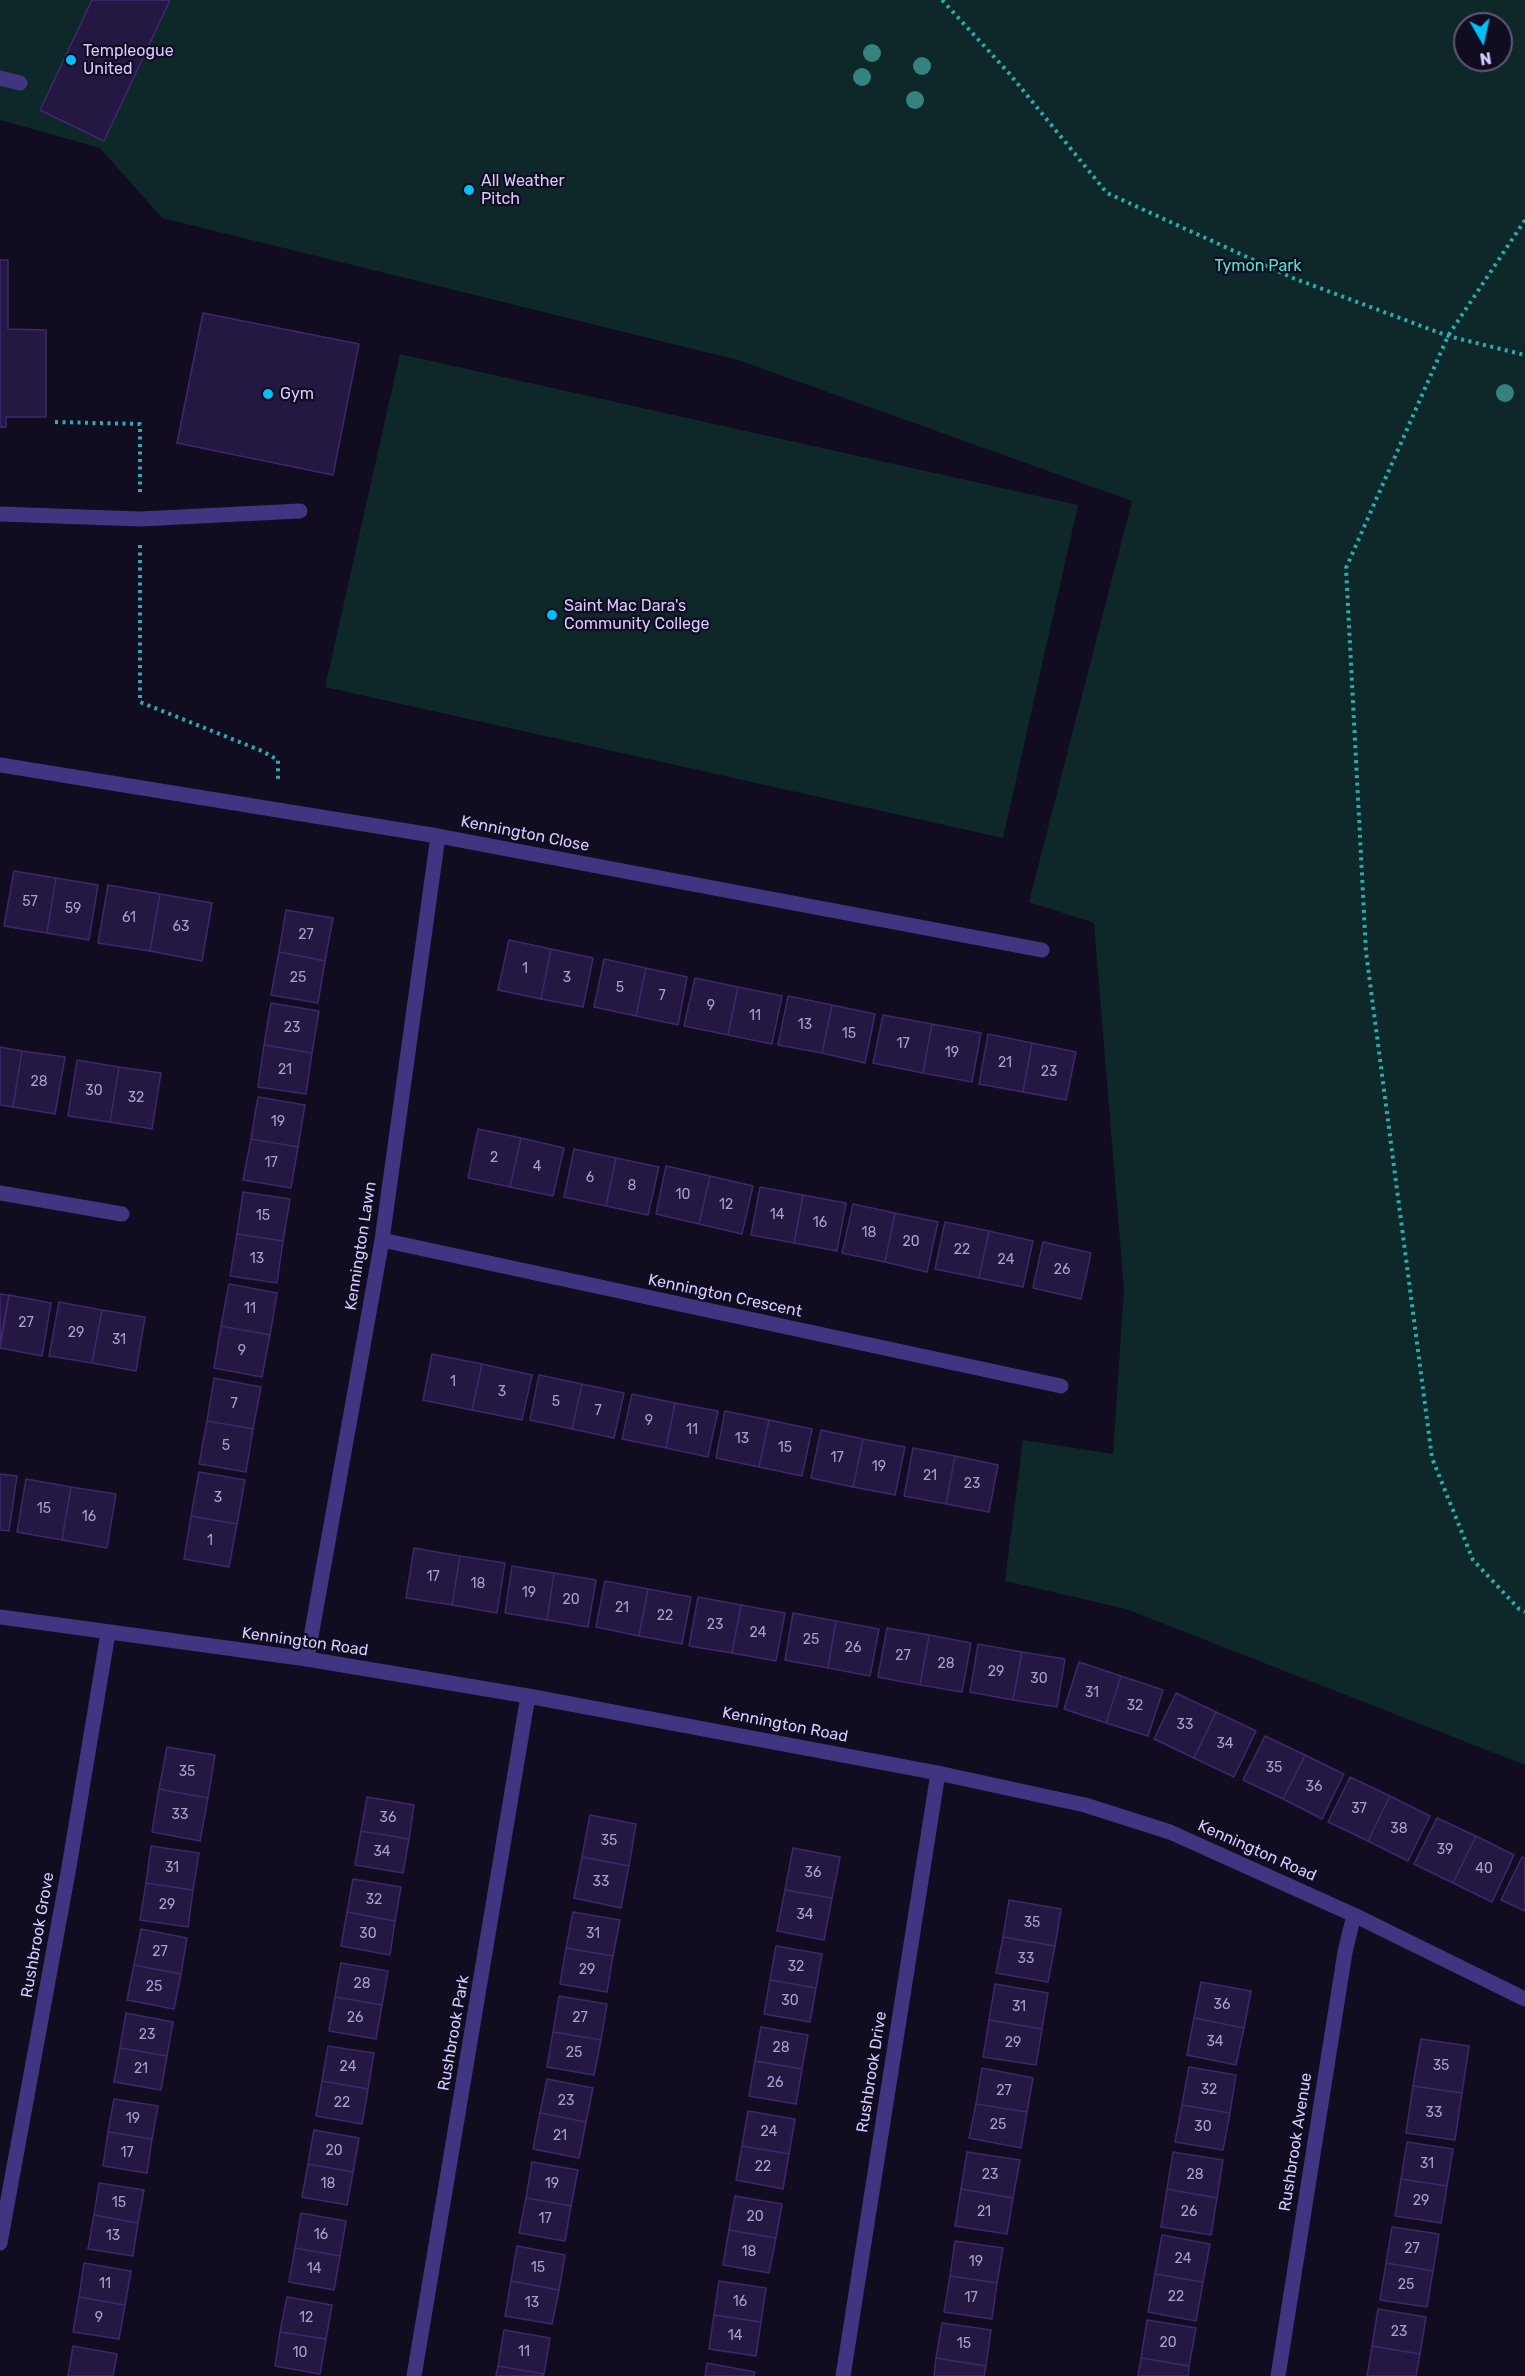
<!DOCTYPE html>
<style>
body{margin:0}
#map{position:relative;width:1525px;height:2376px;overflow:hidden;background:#110c1f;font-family:Rubik,sans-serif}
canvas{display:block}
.north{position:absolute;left:1453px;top:12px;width:60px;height:60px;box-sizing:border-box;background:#110c1f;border:2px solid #605879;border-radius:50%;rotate:171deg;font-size:16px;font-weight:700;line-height:24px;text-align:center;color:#d6caff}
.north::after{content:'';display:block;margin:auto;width:21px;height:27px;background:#00c1f5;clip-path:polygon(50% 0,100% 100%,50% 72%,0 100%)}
</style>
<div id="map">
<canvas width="1525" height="2376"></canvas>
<div class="north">N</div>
</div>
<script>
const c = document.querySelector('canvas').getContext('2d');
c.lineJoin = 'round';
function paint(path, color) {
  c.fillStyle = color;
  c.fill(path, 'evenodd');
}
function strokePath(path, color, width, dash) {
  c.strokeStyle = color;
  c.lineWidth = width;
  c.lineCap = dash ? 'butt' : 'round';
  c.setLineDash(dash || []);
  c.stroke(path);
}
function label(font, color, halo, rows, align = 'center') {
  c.font = font + ' Rubik,sans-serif';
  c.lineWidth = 4.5;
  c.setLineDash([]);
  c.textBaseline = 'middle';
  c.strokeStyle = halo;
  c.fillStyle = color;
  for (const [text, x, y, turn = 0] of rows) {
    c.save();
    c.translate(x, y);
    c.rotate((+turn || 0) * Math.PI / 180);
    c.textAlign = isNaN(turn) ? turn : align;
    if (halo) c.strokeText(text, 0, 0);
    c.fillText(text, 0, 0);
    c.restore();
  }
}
const green = new Path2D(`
 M0 0H1525V1765L1126 1609 1005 1581 1023 1440 1113 1454 1124 1290 1094 923 1029 902 1132 501 738 360 162 218 100 148 0 120ZM1465 24H1501V60H1465Z
 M400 354 1078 505 1003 838 325 687Z`);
const building = new Path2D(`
 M92 0H170L104 141 40 110Z
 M0 260H8V329L46 330V417H6V427H0Z
 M203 313 359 344 333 475 177 443Z
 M14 871 56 878 47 933 4 926Z
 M56 878 98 885 89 940 47 933Z
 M108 885 160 894 150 951 98 943Z
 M160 894 212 903 202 961 150 951Z
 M286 910 333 918 325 961 279 952Z
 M509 940 551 949 541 999 498 990Z
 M551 949 593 958 583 1007 541 999Z
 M279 952 325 961 318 1003 271 995Z
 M604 959 646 968 636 1016 594 1007Z
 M646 968 687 977 678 1025 636 1016Z
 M695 978 738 987 728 1035 684 1026Z
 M738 987 782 996 772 1044 728 1035Z
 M788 996 832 1005 822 1053 778 1045Z
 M271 1003 319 1011 312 1053 264 1045Z
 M832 1005 875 1014 865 1063 822 1053Z
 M883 1015 932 1024 923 1073 873 1063Z
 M932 1024 981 1033 972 1082 923 1073Z
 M988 1034 1032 1043 1023 1092 979 1084Z
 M1032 1043 1076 1052 1066 1100 1023 1092Z
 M264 1045 312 1053 306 1094 258 1087Z
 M0 1047 22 1051 13 1107 0 1105Z
 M22 1051 65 1057 55 1114 13 1107Z
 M77 1060 119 1067 110 1122 68 1116Z
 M119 1067 161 1073 152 1129 110 1122Z
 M258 1097 305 1105 298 1147 251 1139Z
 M478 1129 521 1138 510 1187 468 1178Z
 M521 1138 564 1148 553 1196 510 1187Z
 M251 1139 298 1147 291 1188 243 1180Z
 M574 1149 616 1158 606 1206 564 1197Z
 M616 1158 659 1167 648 1215 606 1206Z
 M666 1166 710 1176 699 1224 656 1214Z
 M710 1176 753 1186 742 1234 699 1224Z
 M760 1187 803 1195 794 1243 751 1235Z
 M243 1192 290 1199 283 1241 237 1234Z
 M803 1195 846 1203 837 1251 794 1243Z
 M853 1204 895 1213 885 1262 842 1253Z
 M895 1213 938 1222 927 1272 885 1262Z
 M945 1222 989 1231 979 1278 935 1269Z
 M989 1231 1033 1241 1023 1287 979 1278Z
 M237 1234 283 1241 277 1283 230 1276Z
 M1043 1242 1091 1253 1081 1299 1033 1288Z
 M229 1284 277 1293 270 1335 221 1326Z
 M0 1294 9 1295 0 1343Z
 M9 1295 51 1303 42 1356 0 1348Z
 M59 1302 102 1310 92 1363 49 1356Z
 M102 1310 145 1317 136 1371 92 1363Z
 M221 1326 270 1335 262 1377 214 1368Z
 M432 1354 482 1364 472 1410 423 1400Z
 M482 1364 532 1375 522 1420 472 1410Z
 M539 1375 582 1384 572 1429 530 1420Z
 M214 1378 261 1387 253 1429 207 1421Z
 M582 1384 624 1393 614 1438 572 1429Z
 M632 1394 675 1403 666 1448 622 1439Z
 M675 1403 718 1411 708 1457 666 1448Z
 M725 1411 769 1420 759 1467 716 1458Z
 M769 1420 812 1429 802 1476 759 1467Z
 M207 1421 253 1429 246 1472 199 1464Z
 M821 1430 863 1439 853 1487 811 1478Z
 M863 1439 905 1447 895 1495 853 1487Z
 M913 1448 955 1456 946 1504 904 1496Z
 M955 1456 998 1465 989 1512 946 1504Z
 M199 1472 245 1480 237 1524 191 1516Z
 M0 1474 17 1476 9 1531 0 1530Z
 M26 1479 71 1487 62 1540 17 1532Z
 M71 1487 116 1494 107 1548 62 1540Z
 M191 1516 237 1524 229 1567 184 1559Z
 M414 1548 460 1556 452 1605 406 1598Z
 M460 1556 505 1563 497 1613 452 1605Z
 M512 1566 554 1573 547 1620 505 1613Z
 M554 1573 596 1580 588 1627 547 1620Z
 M605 1581 648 1589 639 1636 596 1627Z
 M648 1589 691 1597 682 1644 639 1636Z
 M698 1597 741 1605 732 1653 689 1646Z
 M741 1605 785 1613 776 1661 732 1653Z
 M793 1613 836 1621 828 1668 785 1660Z
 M836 1621 879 1629 870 1676 828 1668Z
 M887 1628 929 1635 920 1685 878 1677Z
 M929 1635 971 1643 962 1692 920 1685Z
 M978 1644 1022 1652 1013 1700 970 1692Z
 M1022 1652 1065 1659 1057 1707 1013 1700Z
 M1079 1662 1121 1676 1106 1723 1064 1709Z
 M1121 1676 1163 1690 1148 1736 1106 1723Z
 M1176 1693 1216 1712 1194 1758 1154 1739Z
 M1216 1712 1256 1731 1234 1777 1194 1758Z
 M1265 1736 1305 1755 1283 1799 1243 1780Z
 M167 1747 215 1755 208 1798 159 1789Z
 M1305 1755 1344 1774 1322 1819 1283 1799Z
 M1350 1777 1390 1796 1368 1841 1328 1822Z
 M159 1789 208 1798 200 1841 152 1832Z
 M1390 1796 1430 1816 1408 1861 1368 1841Z
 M367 1797 414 1805 409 1839 361 1831Z
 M590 1815 636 1824 629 1866 582 1857Z
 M1437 1818 1476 1836 1453 1883 1414 1864Z
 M361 1831 409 1839 403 1873 355 1865Z
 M1476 1836 1514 1855 1492 1902 1453 1883Z
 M151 1846 199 1853 193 1890 146 1883Z
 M793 1848 840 1857 832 1898 785 1890Z
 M582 1857 629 1866 621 1908 574 1898Z
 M1522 1857 1525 1858V1911L1501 1900Z
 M353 1879 401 1887 395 1921 347 1912Z
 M146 1883 193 1890 188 1927 140 1920Z
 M785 1890 832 1898 824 1940 777 1931Z
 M1009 1900 1061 1909 1055 1946 1003 1937Z
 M347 1912 395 1921 390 1955 341 1946Z
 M573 1912 620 1920 613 1956 566 1948Z
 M141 1929 187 1938 181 1974 134 1965Z
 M1003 1937 1055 1946 1048 1982 996 1973Z
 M776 1946 822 1954 816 1988 770 1980Z
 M566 1948 613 1956 607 1992 560 1984Z
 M341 1963 388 1971 382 2005 335 1997Z
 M134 1965 181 1974 174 2009 127 2000Z
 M770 1980 816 1988 810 2022 764 2014Z
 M1201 1982 1251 1991 1244 2028 1194 2018Z
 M995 1984 1048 1993 1042 2029 989 2020Z
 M559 1996 607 2004 601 2040 553 2032Z
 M335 1997 382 2005 376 2039 329 2031Z
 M126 2013 173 2022 167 2056 120 2048Z
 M1194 2018 1244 2028 1236 2065 1187 2055Z
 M989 2020 1042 2029 1036 2065 983 2057Z
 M761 2027 808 2035 802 2069 755 2061Z
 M553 2032 601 2040 594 2075 547 2067Z
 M1421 2039 1469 2046 1462 2093 1413 2086Z
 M328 2046 374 2053 368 2089 322 2081Z
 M120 2048 167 2056 161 2090 114 2082Z
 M755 2061 802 2069 796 2104 749 2096Z
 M1189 2067 1236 2075 1230 2113 1182 2105Z
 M982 2068 1033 2078 1027 2112 976 2104Z
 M547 2079 593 2088 586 2122 540 2113Z
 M322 2081 368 2089 362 2124 316 2116Z
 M1413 2086 1462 2093 1455 2140 1406 2133Z
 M114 2099 158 2106 152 2139 108 2132Z
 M976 2104 1027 2112 1021 2148 969 2138Z
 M1182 2105 1230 2113 1223 2150 1175 2142Z
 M748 2111 795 2119 789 2154 742 2146Z
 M540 2113 586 2122 579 2158 533 2149Z
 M314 2130 359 2138 353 2172 308 2164Z
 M108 2132 152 2139 147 2173 103 2166Z
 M1407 2142 1453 2149 1447 2186 1401 2179Z
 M742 2146 789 2154 783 2189 736 2180Z
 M967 2152 1020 2160 1013 2198 961 2189Z
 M1173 2152 1223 2160 1217 2198 1167 2189Z
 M532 2162 578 2170 571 2206 526 2198Z
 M308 2164 353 2172 347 2205 302 2197Z
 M1401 2179 1447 2186 1441 2223 1395 2216Z
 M99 2183 144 2190 138 2223 94 2215Z
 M961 2189 1013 2198 1007 2234 955 2226Z
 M1167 2189 1217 2198 1211 2235 1161 2227Z
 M735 2196 782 2204 776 2238 729 2230Z
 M526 2198 571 2206 565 2241 519 2233Z
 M301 2213 346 2221 340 2256 295 2248Z
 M94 2215 138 2223 133 2256 88 2249Z
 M1392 2227 1439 2234 1433 2271 1386 2263Z
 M729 2230 776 2238 769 2273 723 2265Z
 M1162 2235 1210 2244 1203 2282 1155 2274Z
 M955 2241 1003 2248 997 2283 950 2276Z
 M517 2246 565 2255 559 2290 511 2281Z
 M295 2248 340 2256 334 2290 289 2282Z
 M84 2263 131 2271 125 2305 79 2297Z
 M1386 2263 1433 2271 1427 2307 1380 2300Z
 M1155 2274 1203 2282 1196 2321 1148 2312Z
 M950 2276 997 2283 992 2319 944 2312Z
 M511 2281 559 2290 552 2324 505 2316Z
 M719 2281 766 2288 761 2322 714 2315Z
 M79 2297 125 2305 119 2339 73 2332Z
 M287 2297 332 2305 326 2339 280 2332Z
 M1378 2309 1426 2317 1420 2354 1372 2346Z
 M714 2315 761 2322 756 2356 709 2349Z
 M1147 2320 1196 2328 1189 2366 1141 2358Z
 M942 2323 991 2330 986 2366 936 2358Z
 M504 2330 550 2338 544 2374 498 2366Z
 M280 2332 326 2339 320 2374 275 2366Z
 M73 2346 117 2354 113 2376H68Z
 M1372 2346 1420 2354 1416 2376H1367Z
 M936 2358 986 2366 984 2376H934Z
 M1141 2358 1189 2366 1188 2376H1138Z
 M707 2363 755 2372 754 2376H705Z
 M498 2366 544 2374 543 2376H496Z`);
const path = new Path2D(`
 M942 0 1008 72 1107 193 1293 278 1448 336 1525 355
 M1525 220 1448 336 1346 568 1366 952 1432 1458 1473 1560 1519 1609 1525 1612
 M55 422 140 424V493
 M140 545V702L262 751 278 760V782`);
const lane = new Path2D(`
 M0 78 20 83
 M0 514 140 519 300 511`);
const street = new Path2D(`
 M0 765 438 836 1042 950
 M0 1193 122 1214
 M382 1240 1061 1386
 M0 1617 307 1659 528 1696 938 1773 1085 1805 1170 1832 1354 1915 1525 1999
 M307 1659 382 1240 438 836
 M0 2243 69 1867 108 1633
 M414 2376 528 1696
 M843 2376 938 1773
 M1278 2376 1345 1952 1354 1915`);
const trees = [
 [872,53],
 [922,66],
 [862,77],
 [915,100],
 [1505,393]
];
const markers = [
 [71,60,6,"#00c1f5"],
 [469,190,6,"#00c1f5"],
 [268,394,6,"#00c1f5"],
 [552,615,6,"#00c1f5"]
];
const numberNames = [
 ["57",30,902],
 ["59",73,909],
 ["61",129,918],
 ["63",181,927],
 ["27",306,935],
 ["1",525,969],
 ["25",298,978],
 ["3",567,978],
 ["5",620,988],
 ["7",662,996],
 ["9",711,1006],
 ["11",755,1016],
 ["13",805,1025],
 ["23",292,1028],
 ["15",849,1034],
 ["17",903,1044],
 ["19",952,1053],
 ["21",1005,1063],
 ["21",285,1070],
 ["23",1049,1072],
 ["28",39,1082],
 ["30",94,1091],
 ["32",136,1098],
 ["19",278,1122],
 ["2",494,1158],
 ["17",271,1163],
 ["4",537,1167],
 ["6",590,1178],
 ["8",632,1186],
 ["10",683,1195],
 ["12",726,1205],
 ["14",777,1215],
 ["15",263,1216],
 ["16",820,1223],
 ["18",869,1233],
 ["20",911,1242],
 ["22",962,1250],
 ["13",257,1259],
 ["24",1006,1260],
 ["26",1062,1270],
 ["11",250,1309],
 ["27",26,1323],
 ["29",76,1333],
 ["31",119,1340],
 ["9",242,1351],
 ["1",453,1382],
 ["3",502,1392],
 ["5",556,1402],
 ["7",234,1404],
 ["7",598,1411],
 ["9",649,1421],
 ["11",692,1430],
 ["13",742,1439],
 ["5",226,1446],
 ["15",785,1448],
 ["17",837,1458],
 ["19",879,1467],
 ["21",930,1476],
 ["23",972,1484],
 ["3",218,1498],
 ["15",44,1509],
 ["16",89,1517],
 ["1",210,1541],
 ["17",433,1577],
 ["18",478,1584],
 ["19",529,1593],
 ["20",571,1600],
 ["21",622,1608],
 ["22",665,1616],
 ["23",715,1625],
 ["24",758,1633],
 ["25",811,1640],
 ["26",853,1648],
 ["27",903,1656],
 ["28",946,1664],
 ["29",996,1672],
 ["30",1039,1679],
 ["31",1092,1693],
 ["32",1135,1706],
 ["33",1185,1725],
 ["34",1225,1744],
 ["35",1274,1768],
 ["35",187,1772],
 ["36",1314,1787],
 ["37",1359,1809],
 ["33",180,1815],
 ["36",388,1818],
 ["38",1399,1829],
 ["35",609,1841],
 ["39",1445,1850],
 ["34",382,1852],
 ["31",172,1868],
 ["40",1484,1869],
 ["36",813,1873],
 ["33",601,1882],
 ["32",374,1900],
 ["29",167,1905],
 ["34",805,1915],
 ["35",1032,1923],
 ["30",368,1934],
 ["31",593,1934],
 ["27",160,1952],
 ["33",1026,1959],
 ["32",796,1967],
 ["29",587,1970],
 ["28",362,1984],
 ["25",154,1987],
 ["30",790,2001],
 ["36",1222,2005],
 ["31",1019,2007],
 ["26",355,2018],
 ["27",580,2018],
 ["23",147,2035],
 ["34",1215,2042],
 ["29",1013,2043],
 ["28",781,2048],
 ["25",574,2053],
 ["35",1441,2066],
 ["24",348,2067],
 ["21",141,2069],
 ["26",775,2083],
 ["32",1209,2090],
 ["27",1004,2091],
 ["23",566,2101],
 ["22",342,2103],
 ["33",1434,2113],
 ["19",133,2119],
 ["25",998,2125],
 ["30",1203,2127],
 ["24",769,2132],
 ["21",560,2136],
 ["20",334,2151],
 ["17",127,2153],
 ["31",1427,2164],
 ["22",763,2167],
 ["23",990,2175],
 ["28",1195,2175],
 ["18",328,2184],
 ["19",552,2184],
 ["29",1421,2201],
 ["15",119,2203],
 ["21",984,2212],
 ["26",1189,2212],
 ["20",755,2217],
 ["17",545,2219],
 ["16",321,2235],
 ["13",113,2236],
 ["27",1412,2249],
 ["18",749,2252],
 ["24",1183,2259],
 ["19",976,2262],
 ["15",538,2268],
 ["14",314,2269],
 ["11",105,2284],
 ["25",1406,2285],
 ["22",1176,2297],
 ["17",971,2298],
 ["16",740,2302],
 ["13",532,2303],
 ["9",99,2318],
 ["12",306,2318],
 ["23",1399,2332],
 ["14",735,2336],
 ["20",1168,2343],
 ["15",964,2344],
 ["11",524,2352],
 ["10",300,2353]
];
const poiNames = [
 ["Templeogue",83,51],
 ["United",83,69],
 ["All Weather",481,181],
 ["Pitch",481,199],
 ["Gym",280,394],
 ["Saint Mac Dara's",564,606],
 ["Community College",564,624]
];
const parkNames = [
 ["Tymon Park",1258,266]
];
const streetNames = [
 ["Kennington Close",525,834,11],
 ["Kennington Lawn",361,1246,-81],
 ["Kennington Crescent",725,1296,12],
 ["Kennington Road",305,1642,8],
 ["Kennington Road",785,1725,11],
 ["Kennington Road",1257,1851,24],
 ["Rushbrook Grove",38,1935,-80],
 ["Rushbrook Park",454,2033,-80],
 ["Rushbrook Drive",872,2072,-81],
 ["Rushbrook Avenue",1296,2142,-81]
];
paint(green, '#0e2729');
paint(building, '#241741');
strokePath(building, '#3e286d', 1.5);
strokePath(path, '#29acb3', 4, [3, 4.5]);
strokePath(lane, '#403580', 15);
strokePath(street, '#403580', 15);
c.fillStyle = '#35827f';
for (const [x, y] of trees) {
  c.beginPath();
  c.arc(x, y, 9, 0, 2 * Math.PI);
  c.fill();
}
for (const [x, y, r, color] of markers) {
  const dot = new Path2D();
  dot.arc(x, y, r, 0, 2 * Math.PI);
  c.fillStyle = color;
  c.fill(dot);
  strokePath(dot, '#110c1f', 2);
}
label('14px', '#aa9dd0', null, numberNames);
label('16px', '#d6caff', '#110c1f', poiNames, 'left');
label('16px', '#52e2ce', '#110c1f', parkNames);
label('16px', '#d6caff', '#110c1f', streetNames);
</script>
